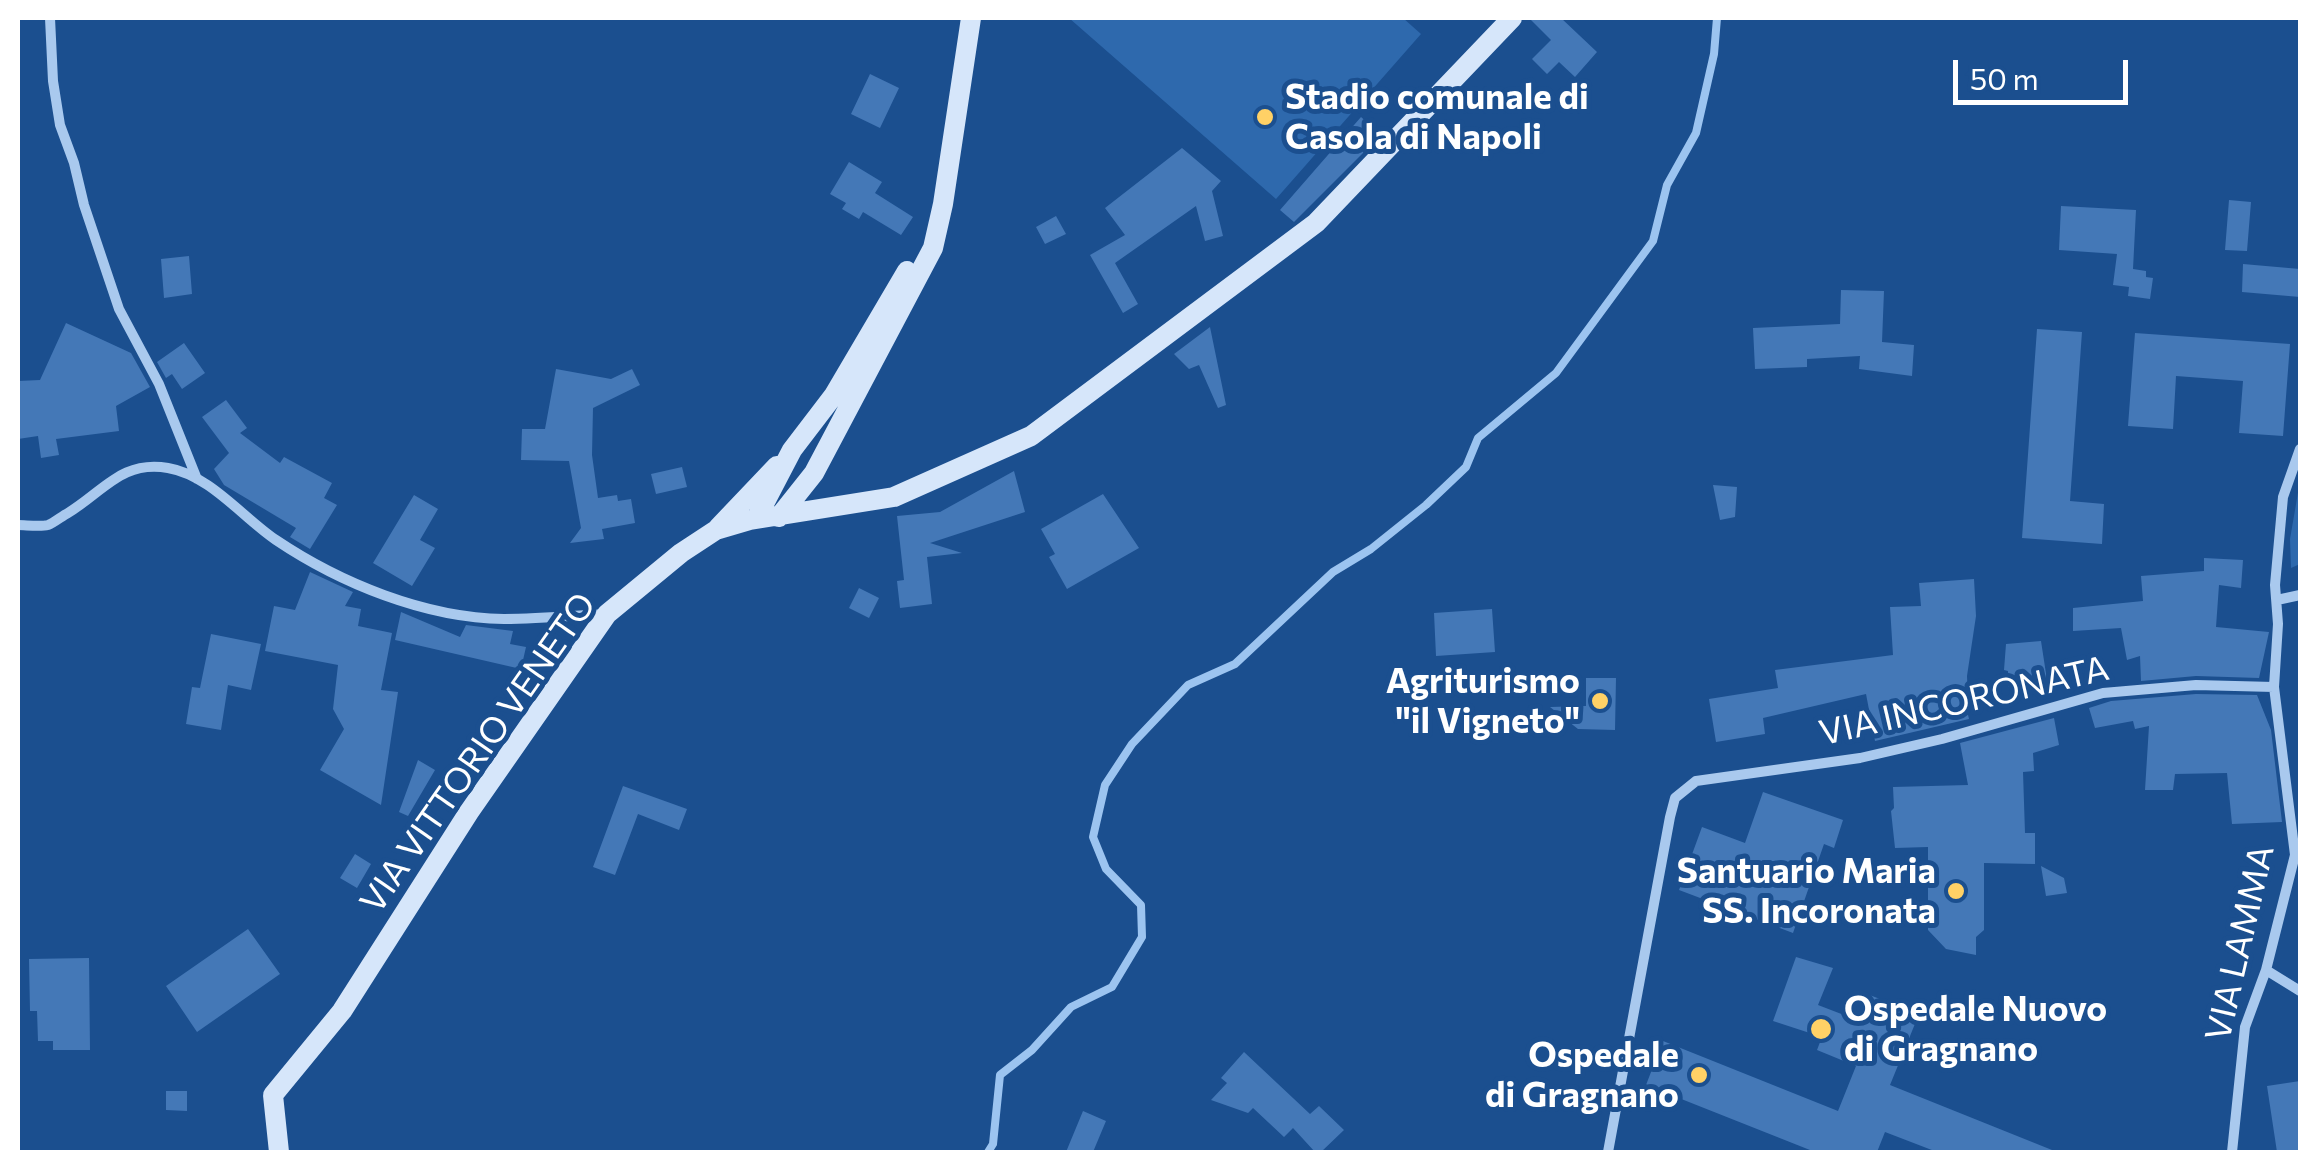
<!DOCTYPE html>
<style>
body{margin:0}
#map{position:relative;width:2318px;height:1170px;overflow:hidden;background:#1b4f8f;font-family:Commissioner,sans-serif}
canvas{display:block}
.frame{position:absolute;inset:0;border:20px solid #fff;pointer-events:none}
.scale{position:absolute;left:1953px;top:60px;width:175px;height:45px;box-sizing:border-box;border:5px solid #fff;border-top:0;padding-left:12px;font-size:30px;line-height:35px;white-space:nowrap;color:#fff;-webkit-text-stroke:8px #1b4f8f;paint-order:stroke}
</style>
<div id="map">
<canvas width="2318" height="1170"></canvas>
<div class="frame"></div>
<div class="scale">50 m</div>
</div>
<script>
const c = document.querySelector('canvas').getContext('2d');
c.lineJoin = 'round';
function paint(path, color) {
  c.fillStyle = color;
  c.fill(path, 'evenodd');
}
function strokePath(path, color, width, dash) {
  c.strokeStyle = color;
  c.lineWidth = width;
  c.lineCap = dash ? 'butt' : 'round';
  c.setLineDash(dash || []);
  c.stroke(path);
}
function label(font, color, halo, rows, align = 'center') {
  c.font = font + ' Commissioner,sans-serif';
  c.lineWidth = 10;
  c.setLineDash([]);
  c.textBaseline = 'middle';
  c.strokeStyle = halo;
  c.fillStyle = color;
  for (const [text, x, y, turn = 0] of rows) {
    c.save();
    c.translate(x, y);
    c.rotate((+turn || 0) * Math.PI / 180);
    c.textAlign = isNaN(turn) ? turn : align;
    if (halo) c.strokeText(text, 0, 0);
    c.fillText(text, 0, 0);
    c.restore();
  }
}
const green = new Path2D(`
 M1069 18H1403L1421 34 1276 199Z
 M2300 481V564L2291 568 2290 539Z`);
const stream = new Path2D(`
 M988 1152 993 1144 1000 1075 1032 1050 1071 1007 1112 987 1142 937 1141 905 1106 869 1093 837 1105 785 1132 744 1188 685 1235 664 1333 572 1371 549 1426 505 1466 467 1478 438 1556 373 1653 241 1667 185 1696 133 1714 54 1717 18`);
const building = new Path2D(`
 M1529 18H1561L1597 52 1575 77 1559 62 1547 74 1532 59 1551 40Z
 M870 74 899 88 880 128 851 114Z
 M1361 117 1381 135 1294 222 1280 210Z
 M1182 148 1221 181 1212 191 1223 236 1205 241 1196 206 1115 263 1138 304 1123 313 1090 255 1125 235 1105 208Z
 M849 162 882 182 875 193 913 217 901 235 863 212 859 219 842 209 846 203 830 194Z
 M2229 200 2251 202 2247 251 2225 250Z
 M2061 206 2136 210 2133 269 2146 271V277L2153 278 2150 299 2128 296 2129 287 2113 285 2117 254 2059 250Z
 M1056 216 1066 234 1045 244 1036 227Z
 M189 256 192 294 164 298 161 259Z
 M2243 264 2300 269V297L2242 292Z
 M1841 290 1884 291 1882 342 1914 345 1912 376 1859 369 1860 356 1807 359V367L1755 369 1753 328 1840 324Z
 M66 323 131 353 150 387 116 406 119 431 56 439 59 455 41 458 38 436 18 439V381L40 380Z
 M1210 327 1226 405 1218 408 1199 365 1189 369 1174 354Z
 M2037 329 2082 332 2070 501 2104 504 2102 544 2022 538Z
 M2135 333 2290 344 2283 436 2239 433 2243 381 2176 376 2173 429 2128 426Z
 M184 343 205 373 182 389 172 374 166 378 157 362Z
 M556 369 611 379 632 369 640 385 593 408 592 455 598 498 617 495 618 501 631 499 635 523 602 529 604 539 570 543 581 528 569 461 521 460 522 429H545Z
 M226 400 247 428 240 433 280 463 284 457 332 483 324 498 337 505 310 549 290 537 296 528 224 485 214 469 229 453 202 417Z
 M682 467 687 487 656 494 651 474Z
 M1014 471 1025 512 930 543 962 553 927 557 932 604 900 608 897 581 904 580 897 516 940 512Z
 M1713 485 1737 487 1735 517 1720 520Z
 M1103 494 1139 548 1067 589 1049 557 1055 554 1041 529Z
 M414 495 438 509 420 540 435 548 412 586 373 563Z
 M2204 558 2243 560 2241 588 2219 585 2216 627 2269 632 2259 678 2196 676 2141 681 2140 656 2127 660 2121 628 2073 631V608L2143 601 2141 576 2204 571Z
 M310 572 353 592 345 606 361 609 358 626 392 633 381 690 398 692 381 805 320 770 344 729 333 709 338 665 265 651 274 606 295 610Z
 M1974 579 1976 616 1967 676 1968 701 1965 702 1969 719 1875 741 1866 694 1763 718 1765 734 1716 742 1709 699 1778 688 1775 670 1893 655 1890 607 1921 606 1919 583Z
 M859 588 879 598 869 618 849 608Z
 M1492 609 1495 652 1436 656 1434 613Z
 M401 612 460 637 466 625 513 631 510 644 526 647 521 669 395 640Z
 M211 634 261 644 251 690 228 685 221 730 186 724 192 687 200 688Z
 M2041 641 2047 680 2008 687V671L2004 670 2006 644Z
 M1586 678H1616L1615 730 1578 729 1550 707 1586 706Z
 M2196 694 2257 695 2271 730 2282 822 2232 824 2227 773 2175 774 2173 790H2145L2149 726 2135 729 2133 721 2095 728 2089 708 2111 701Z
 M2054 718 2059 745 2033 753 2034 771 2023 772 2025 833H2035V864L1984 863V930L1976 937V955L1946 949 1928 930V847L1895 848 1891 811 1894 808 1893 787 1968 785 1960 743Z
 M418 760 435 770 408 816 399 812Z
 M623 786 687 809 679 830 638 814 615 875 593 867Z
 M1763 792 1843 820 1834 848 1824 844 1793 933 1679 890 1702 827 1745 843Z
 M355 854 371 864 357 888 340 878Z
 M2041 866 2064 878 2067 893 2046 896Z
 M248 929 280 974 197 1032 166 986Z
 M1796 957 1833 968 1818 1005 1857 1020 1867 994 1919 1014 1890 1085 2057 1152H1937L1885 1132 1877 1152H1815L1646 1085 1663 1041 1838 1111 1856 1066 1817 1050 1822 1037 1773 1021Z
 M89 958 90 1050H53V1041H38L37 1011H30L29 959Z
 M1244 1052 1310 1114 1319 1106 1344 1130 1321 1152H1315L1293 1128 1284 1137 1253 1108 1248 1113 1211 1100 1227 1083 1221 1078Z
 M2300 1081V1152H2277L2267 1086Z
 M166 1091H187V1111L166 1110Z
 M1083 1111 1106 1121 1093 1152H1066Z`);
const street = new Path2D(`
 M50 18 53 81 60 125 74 163 84 205 119 309 159 384 197 479
 M18 525C26 525 40 527 48 525 54 523 62 516 68 513 104 491 122 460 168 468 210 475 242 517 276 540 340 583 425 618 504 619 537 619 571 616 604 614
 M2277 600 2300 595
 M2266 970 2300 991
 M1608 1152 1670 817 1675 798 1696 781 1860 758 1942 739 2103 693 2196 685 2274 687
 M2232 1152 2245 1027 2266 970 2295 855 2274 687 2278 624 2275 585 2283 497 2300 449`);
const secondary = new Path2D(`
 M779 517 814 473 933 248 943 204 971 18
 M756 519 792 450 834 395 907 271
 M718 528 777 466
 M279 1152 273 1095 342 1011 469 812 607 614 681 553 716 530 750 520 894 497 1031 436 1316 223 1512 18`);
const markers = [
 [1265,117,10,"#ffd166"],
 [1600,701,10,"#ffd166"],
 [1956,891,10,"#ffd166"],
 [1821,1029,12,"#ffd166"],
 [1699,1075,10,"#ffd166"]
];
const poiNames = [
 ["Stadio comunale di",1285,97,"left"],
 ["Casola di Napoli",1285,137,"left"],
 ["Agriturismo",1580,681],
 ["\"il Vigneto\"",1580,721],
 ["Santuario Maria",1936,871],
 ["SS. Incoronata",1936,911],
 ["Ospedale Nuovo",1844,1009,"left"],
 ["di Gragnano",1844,1049,"left"],
 ["Ospedale",1679,1055],
 ["di Gragnano",1679,1095]
];
const streetNames = [
 ["VIA INCORONATA",1964,701,-13],
 ["VIA VITTORIO VENETO",478,753,-55],
 ["VIA LAMMA",2240,943,-77]
];
paint(green, '#2e69ad');
strokePath(stream, '#9cc4f0', 8);
paint(building, '#4478b7');
strokePath(street, '#a9c9ee', 10);
strokePath(secondary, '#d6e6fa', 20);
for (const [x, y, r, color] of markers) {
  const dot = new Path2D();
  dot.arc(x, y, r, 0, 2 * Math.PI);
  c.fillStyle = color;
  c.fill(dot);
  strokePath(dot, '#1b4f8f', 4);
}
label('bold 35px', '#fff', '#1b4f8f', poiNames, 'right');
label('35px', '#fff', '#1b4f8f', streetNames);
</script>
